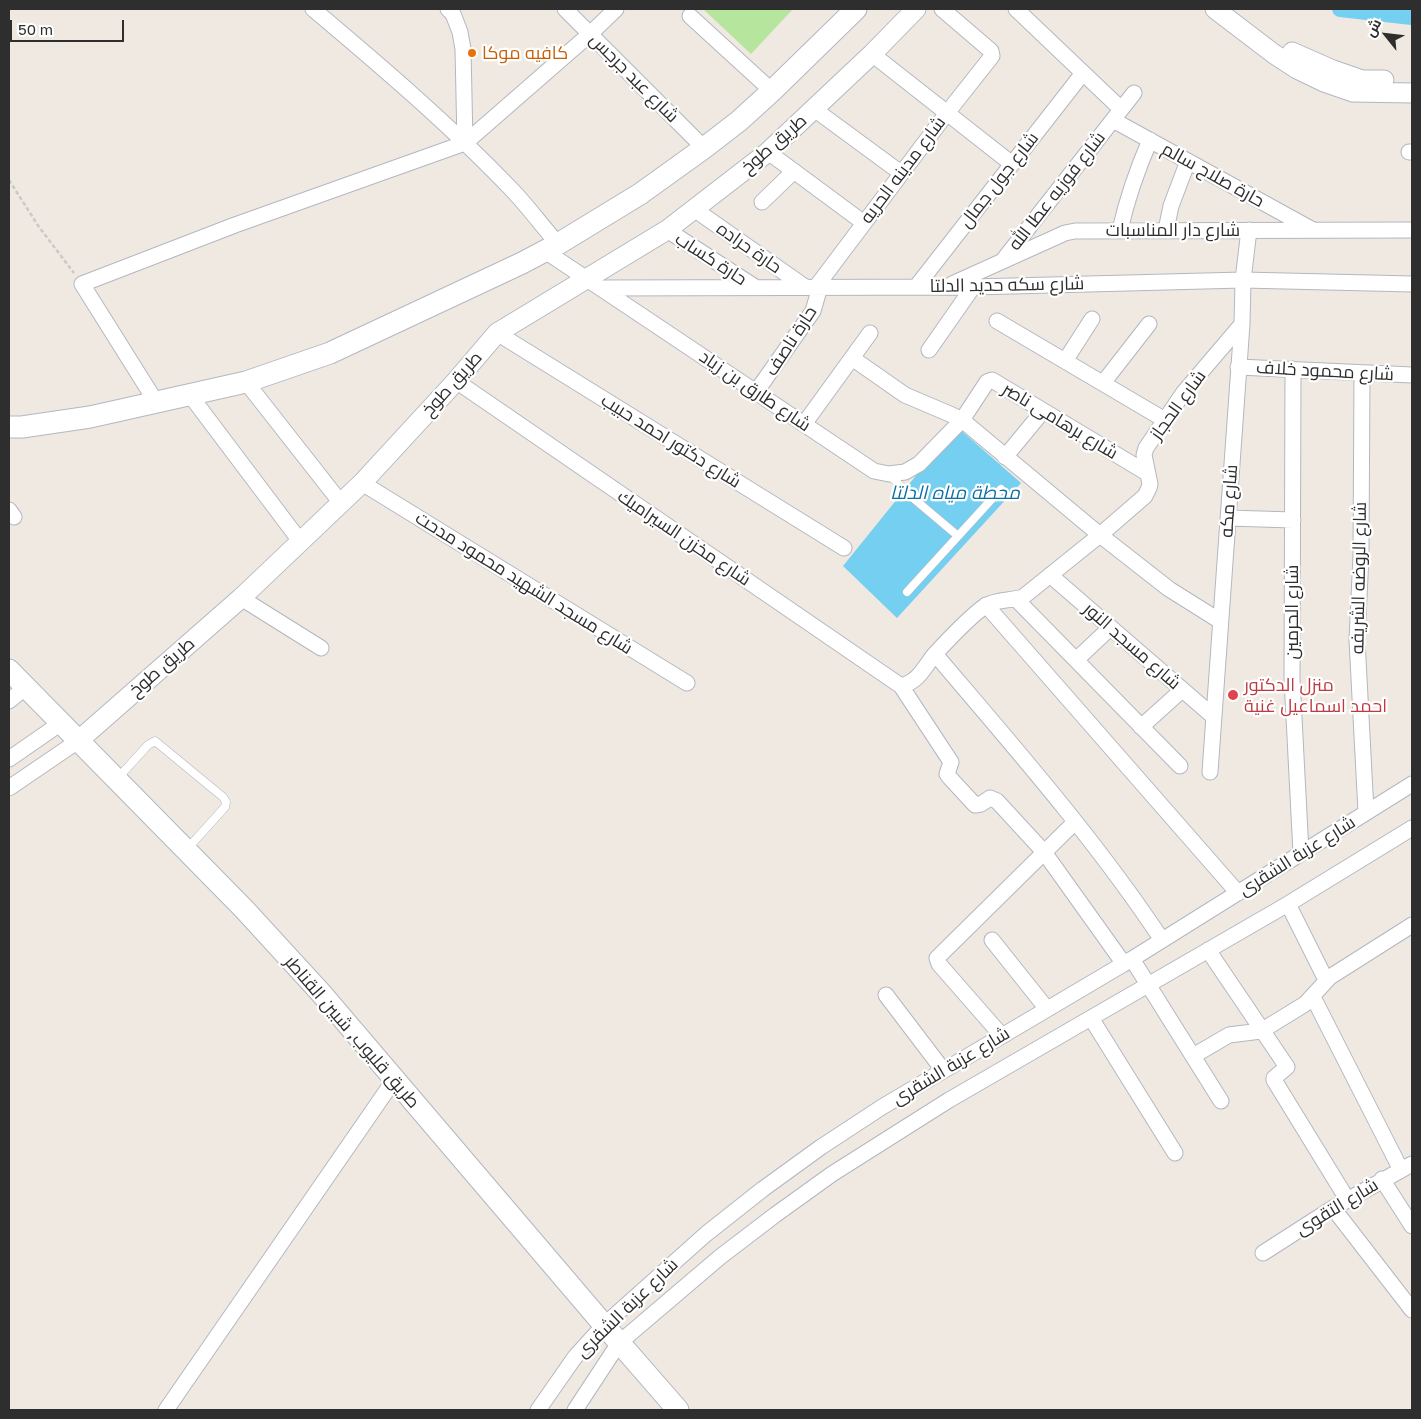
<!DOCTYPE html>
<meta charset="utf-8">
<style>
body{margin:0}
#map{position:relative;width:1421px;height:1419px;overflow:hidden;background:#efe9e1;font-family:"Golos Text",Cairo,sans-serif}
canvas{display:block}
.frame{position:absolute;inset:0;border:10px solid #2e2e2e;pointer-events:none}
.north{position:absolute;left:1361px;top:10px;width:50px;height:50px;-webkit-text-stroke:4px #fff;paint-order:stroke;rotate:299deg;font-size:14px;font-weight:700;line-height:20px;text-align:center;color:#2e2e2e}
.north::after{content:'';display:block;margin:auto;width:18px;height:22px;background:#2e2e2e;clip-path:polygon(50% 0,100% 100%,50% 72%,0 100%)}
.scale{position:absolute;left:10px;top:20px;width:114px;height:22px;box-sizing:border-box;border:2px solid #2e2e2e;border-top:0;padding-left:6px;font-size:15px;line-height:18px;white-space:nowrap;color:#2e2e2e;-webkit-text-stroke:4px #fff;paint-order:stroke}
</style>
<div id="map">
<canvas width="1421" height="1419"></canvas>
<div class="frame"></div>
<div class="north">ش</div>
<div class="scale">50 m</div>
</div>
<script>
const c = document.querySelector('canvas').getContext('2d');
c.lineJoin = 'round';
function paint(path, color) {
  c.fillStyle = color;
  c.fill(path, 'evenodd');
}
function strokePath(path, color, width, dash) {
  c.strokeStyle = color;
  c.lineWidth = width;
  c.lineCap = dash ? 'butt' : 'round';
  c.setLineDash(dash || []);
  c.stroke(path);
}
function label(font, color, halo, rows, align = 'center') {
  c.font = font + ' "Golos Text",Cairo,sans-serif';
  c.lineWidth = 4.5;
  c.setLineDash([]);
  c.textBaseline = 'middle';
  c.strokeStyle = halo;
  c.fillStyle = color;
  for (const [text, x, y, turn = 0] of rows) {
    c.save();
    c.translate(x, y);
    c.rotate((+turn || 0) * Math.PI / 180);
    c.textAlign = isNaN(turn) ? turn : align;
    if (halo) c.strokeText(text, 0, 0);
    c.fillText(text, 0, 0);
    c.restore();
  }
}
const green = new Path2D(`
 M703 9H793L751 54Z`);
const water = new Path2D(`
 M956 426 1021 483 897 618 843 566Z`);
const canal = new Path2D(`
 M1340 9 1412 17`);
const path = new Path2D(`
 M9 180 39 227 74 273`);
const service = new Path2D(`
 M889 474 907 493 958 536
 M907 592 1001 489
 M117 779 148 745 155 741 223 797 226 802 225 807 188 848`);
const minor = new Path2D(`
 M313 9C382 67 451 126 514 192 529 208 543 227 558 244
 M448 9 453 14 460 32 463 49 465 143
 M565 9 704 148
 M1016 9 1121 109
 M690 16 772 91
 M872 54 1012 164
 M814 109 901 173
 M1113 120 1313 230
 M768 152 864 223
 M1409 152H1412
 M762 202 794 171
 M694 209 805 287
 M667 230 755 287
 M1120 230C1127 199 1137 170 1150 140
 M1166 230 1171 206 1188 161
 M545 251 874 471 889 474 905 472 919 464 962 420 987 382 992 380 1147 473
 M1004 259 1134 93
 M952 284 1065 233 1075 231 1412 230
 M816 287 947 113 992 56 991 51 942 9
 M916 287 1083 73
 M602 288 973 287 1243 280 1412 284
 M997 321 1165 420
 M497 333 844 548
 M929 350 973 287
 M852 358 905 395 952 415 962 420 1100 535 1169 589 1220 621
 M1065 361 1092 319
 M1238 367 1412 375
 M1293 369 1292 679 1301 853
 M1362 373 1361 555 1357 640 1366 812
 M456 381 901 686C918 682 924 668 934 655 946 642 971 616 985 606 996 599 1010 601 1023 597L1100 535 1145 496 1149 488 1150 484 1144 455 1146 448 1184 392 1242 324
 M246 382 341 503
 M1103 383 1149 324
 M756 392 813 311 820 287
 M190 395 300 541
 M156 402 82 284 235 225 465 143 590 34 616 9
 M804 424 870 333
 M1005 457 1043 411
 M362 483 687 683
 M9 510 14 517
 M1228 518 1293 520
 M1050 575 1214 717
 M241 598 321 648
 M1016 599 1180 766
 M986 605 1238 893
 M935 654C1014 747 1095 839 1162 940
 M1076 660 1110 628
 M901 686 951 762 947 774 950 778 975 805 981 804 990 798 997 801 1044 852 1124 964
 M9 701 26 687
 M1141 727 1182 690
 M9 759 61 723
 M1210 772 1242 324 1243 280 1249 230
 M9 788 78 741
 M1288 904 1326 980
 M992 940 1047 1009
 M1208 950 1287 1067 1274 1078V1080L1347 1199
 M1132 959 1221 1101
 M886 995 943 1070
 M1313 997 1401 1170
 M1091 1018 1175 1153
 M1002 1036 939 964 937 958 1075 822
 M1193 1056 1229 1035 1261 1031 1305 1004 1330 977 1412 925
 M1382 1179 1412 1226
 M1333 1208 1412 1310
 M1263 1253 1333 1208 1412 1164
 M166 1410 394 1080
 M538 1410 575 1357 604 1325 706 1234 763 1189 821 1147 882 1107 1132 959 1412 784
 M575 1410 619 1343 720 1257 775 1215 832 1174 949 1100 1288 904 1412 828`);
const tertiary = new Path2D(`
 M1215 9 1274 54 1297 69 1324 82 1353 92 1412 93
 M1292 52 1333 70 1362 80H1384
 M78 741 241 598 362 483 456 381 497 333 667 230 768 152 872 54 916 9`);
const secondary = new Path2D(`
 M9 427H22L90 417 246 382 330 353 522 263 558 244 640 194 704 148 739 121 772 91 856 9
 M9 670 244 909 321 993 604 1325 678 1410`);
const markers = [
 [472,53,5,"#e8710a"],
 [1233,695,6,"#e0444e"]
];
const foodNames = [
 ["كافيه موكا",482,53]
];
const streetNames = [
 ["شارع عبد جرجس",634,78,45],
 ["طريق طوخ",774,144,-41],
 ["شارع مدينه الحريه",903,170,-53],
 ["حارة صلاح سالم",1213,175,29],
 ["شارع جول جمال",999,180,-52],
 ["شارع فوزيه عطا الله",1057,191,-52],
 ["شارع دار المناسبات",1173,230],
 ["حارة حراده",749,248,35],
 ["حارة كساب",711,259,33],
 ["شارع سكه حديد الدلتا",1007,285,-1],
 ["حارة ناصف",791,341,-57],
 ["شارع محمود خلاف",1325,371,3],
 ["طريق طوخ",452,384,-48],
 ["شارع طارق بن زياد",755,391,34],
 ["شارع الحجاز",1178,405,-54],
 ["شارع برهامى ناصر",1060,421,31],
 ["شارع دكتور احمد حبيب",671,441,32],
 ["شارع مكه",1229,501,-86],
 ["شارع مخزن السيراميك",684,538,34],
 ["شارع الروضه الشريفه",1359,578,-89],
 ["شارع مسجد الشهيد محمود مدحت",524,583,32],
 ["شارع الحرمين",1292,612,-90],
 ["شارع مسجد النور",1132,646,41],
 ["طريق طوخ",162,667,-41],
 ["شارع عزبة الشقرى",1297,856,-32],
 ["طريق قليوب, شبين القناطر",352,1032,49],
 ["شارع عزبة الشقرى",951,1066,-31],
 ["شارع التقوى",1337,1207,-31],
 ["شارع عزبة الشقرى",627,1308,-44]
];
const healthNames = [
 ["منزل الدكتور",1244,685],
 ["احمد اسماعيل غنية",1244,706]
];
const waterNames = [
 ["محطة مياه الدلتا",955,493]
];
paint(green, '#b6e59e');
paint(water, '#75cff0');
strokePath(canal, '#75cff0', 16);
strokePath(service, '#b4b7c1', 9);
strokePath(minor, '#b4b7c1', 17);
strokePath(tertiary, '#b4b7c1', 21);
strokePath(secondary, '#b4b7c1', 23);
strokePath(path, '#c9c9c9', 2.5, [4, 2.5]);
strokePath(service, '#fff', 8);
strokePath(minor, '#fff', 15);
strokePath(tertiary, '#fff', 19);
strokePath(secondary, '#fff', 21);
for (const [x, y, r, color] of markers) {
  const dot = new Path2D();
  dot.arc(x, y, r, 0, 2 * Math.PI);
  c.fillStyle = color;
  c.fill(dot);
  strokePath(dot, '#fff', 2);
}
label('18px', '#c56008', '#fff', foodNames, 'left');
label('18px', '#2e2e2e', '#fff', streetNames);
label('18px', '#be3a42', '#fff', healthNames, 'left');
label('italic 19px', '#0d6fa3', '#fff', waterNames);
</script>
